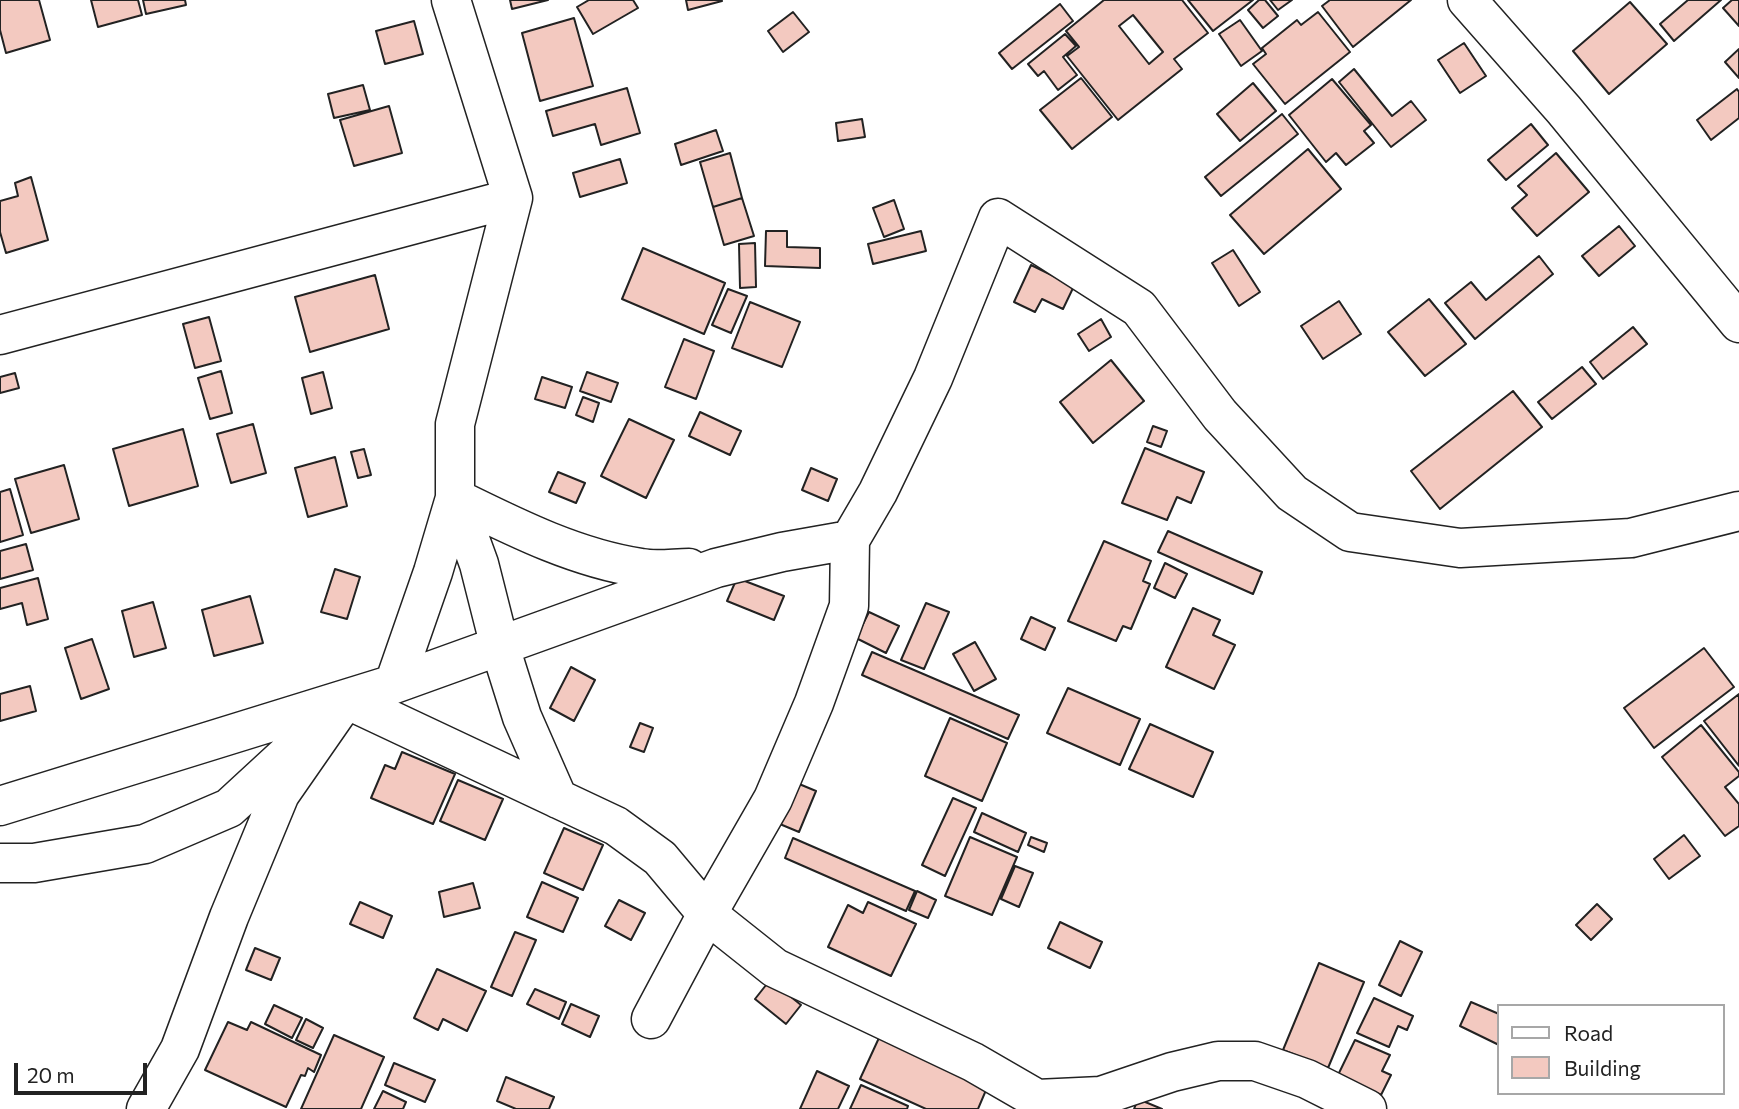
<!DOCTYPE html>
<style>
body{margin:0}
#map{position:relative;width:1739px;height:1109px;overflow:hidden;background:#fff;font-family:Commissioner,sans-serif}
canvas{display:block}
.legend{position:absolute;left:1497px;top:1004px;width:228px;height:91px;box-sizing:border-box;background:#fff;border:2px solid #a7a7a7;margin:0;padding:9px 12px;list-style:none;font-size:21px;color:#222}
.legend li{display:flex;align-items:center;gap:14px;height:35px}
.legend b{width:35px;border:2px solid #a7a7a7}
.scale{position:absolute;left:14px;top:1063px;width:133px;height:32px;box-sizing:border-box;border:4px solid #222;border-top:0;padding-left:9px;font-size:21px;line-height:24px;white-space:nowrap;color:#222;-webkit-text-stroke:5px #fff;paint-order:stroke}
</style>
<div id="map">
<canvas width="1739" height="1109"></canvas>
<ul class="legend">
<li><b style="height:9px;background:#fff"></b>Road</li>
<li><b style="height:19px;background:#f3c9c0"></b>Building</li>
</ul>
<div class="scale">20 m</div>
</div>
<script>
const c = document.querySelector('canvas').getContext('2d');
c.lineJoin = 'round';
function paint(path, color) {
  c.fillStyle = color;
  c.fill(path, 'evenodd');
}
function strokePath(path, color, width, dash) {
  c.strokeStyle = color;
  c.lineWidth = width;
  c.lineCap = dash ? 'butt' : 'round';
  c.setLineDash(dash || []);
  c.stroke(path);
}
const building = new Path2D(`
 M0 0H39L50 40 6 53 0 30Z
 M91 0H138L142 15 98 27Z
 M143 0H185L186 5 146 14Z
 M510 0H548L512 9Z
 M589 0H633L638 8 593 34 577 7Z
 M686 0H721L722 1 688 10Z
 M1104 0H1182L1208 33 1174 59 1182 69 1118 120 1067 56 1079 47 1066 31ZM1133 15 1163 52 1149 64 1119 26Z
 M1188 0H1253L1213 31Z
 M1259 0H1265L1278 16 1263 28 1248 10Z
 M1270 0H1292L1278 10Z
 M1330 0H1411L1353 47 1322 6Z
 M1688 0H1721L1674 41 1660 24Z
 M1732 0H1739V26L1723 8Z
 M1630 2 1667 44 1609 94 1573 51Z
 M1060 4 1073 21 1012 69 999 53Z
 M793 12 809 32 783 52 768 31Z
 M1318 12 1350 52 1285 104 1253 64 1266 54 1262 48 1297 20 1301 25Z
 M574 18 593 86 540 101 522 33Z
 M1240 20 1262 51 1241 66 1219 34Z
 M414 21 423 54 385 64 376 31Z
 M1065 34 1076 46 1063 57 1077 75 1058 90 1044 71 1038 76 1028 64Z
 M1464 43 1486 76 1460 93 1438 60Z
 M1739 49V78L1725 62Z
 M1354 69 1392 116 1411 101 1426 120 1391 147 1339 82Z
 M1081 78 1112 117 1072 149 1040 110Z
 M1332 79 1371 125 1364 131 1374 143 1346 165 1336 153 1326 162 1289 115Z
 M1253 83 1276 111 1240 141 1217 114Z
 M363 85 370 110 334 118 328 94Z
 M627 88 640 133 601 145 595 124 553 136 546 111Z
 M1737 89 1739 92V118L1711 140 1697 120Z
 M389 106 402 153 354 166 340 120Z
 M1282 114 1298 134 1221 196 1205 177Z
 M862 119 865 137 838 141 836 123Z
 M1531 124 1548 145 1506 180 1488 160Z
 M716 130 723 151 681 165 675 144Z
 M1308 149 1341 189 1264 254 1230 215Z
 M730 153 742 198 713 207 700 162Z
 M1556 153 1589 192 1537 236 1512 208 1527 195 1518 186Z
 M620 159 627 183 580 197 573 173Z
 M31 177 48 240 6 253 0 232V201L18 196 15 183Z
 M742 198 754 236 724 245 713 207Z
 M894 200 904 229 884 237 873 208Z
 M1619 226 1635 246 1599 276 1582 256Z
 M766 231H787V247L820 248V268L765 266Z
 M921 231 926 251 873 264 868 244Z
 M755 243 756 287 740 288 739 244Z
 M643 248 725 283 704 334 622 299Z
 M1233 250 1260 292 1239 306 1212 263Z
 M1539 256 1553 274 1475 339 1445 303 1471 282 1486 300Z
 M1031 265 1074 286 1063 309 1042 299 1035 312 1014 302Z
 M375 275 389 329 310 352 295 297Z
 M728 289 747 296 731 333 712 325Z
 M1429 299 1466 344 1425 376 1388 332Z
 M1339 301 1361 334 1323 359 1301 326Z
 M750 302 800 322 782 367 732 348Z
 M209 317 221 361 195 368 183 324Z
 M1101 319 1111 337 1089 351 1078 334Z
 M1633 327 1647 344 1603 379 1590 362Z
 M684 339 714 351 696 399 665 387Z
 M1111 360 1144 401 1093 443 1060 402Z
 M1582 367 1596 384 1552 419 1538 402Z
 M221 371 232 413 210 419 198 378Z
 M323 372 332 408 311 414 302 378Z
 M587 372 618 383 611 402 580 391Z
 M15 373 19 388 0 393V377Z
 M542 377 572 387 565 408 535 399Z
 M1513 391 1542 427 1440 509 1411 471Z
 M583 397 599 403 593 422 576 415Z
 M700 412 741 431 730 455 689 436Z
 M629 419 674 440 646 498 601 476Z
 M253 424 266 473 231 483 217 434Z
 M1153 426 1167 431 1161 447 1147 442Z
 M183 429 198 486 129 506 113 449Z
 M1145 448 1204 472 1191 503 1177 497 1167 520 1122 503Z
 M364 449 371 475 358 478 351 452Z
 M335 457 347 506 308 517 295 468Z
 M64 465 79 519 31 533 15 479Z
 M811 468 837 479 828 501 802 490Z
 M558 472 585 483 576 503 549 492Z
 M10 489 23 535 0 542V492Z
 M1168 531 1262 572 1253 594 1158 552Z
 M1104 541 1151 561 1143 581 1150 584 1131 629 1123 626 1116 641 1068 621Z
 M26 544 33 570 0 579V551Z
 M1165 563 1187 574 1175 598 1154 588Z
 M335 569 360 577 347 619 321 612Z
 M38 578 48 619 27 625 22 603 0 609V588Z
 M737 578 784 596 774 620 727 601Z
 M250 596 263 643 214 656 202 610Z
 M153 602 166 648 134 657 122 611Z
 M926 603 949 612 924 669 901 660Z
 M1193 608 1220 620 1213 635 1235 645 1214 689 1166 667Z
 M869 612 899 626 886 653 856 638Z
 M1031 617 1055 628 1045 650 1021 639Z
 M92 639 109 689 81 699 65 648Z
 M975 642 996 679 974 691 953 654Z
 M1704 648 1734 687 1654 748 1624 708Z
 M872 652 1019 715 1008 739 862 675Z
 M571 667 595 680 574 721 550 708Z
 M30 686 36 711 0 721V694Z
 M1068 688 1140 719 1120 765 1047 733Z
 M1739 694V766L1704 721Z
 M950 718 1007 743 982 801 925 776Z
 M640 723 653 728 644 752 630 747Z
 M1150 724 1213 752 1193 797 1129 769Z
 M1701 725 1739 772V776L1725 787 1739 804V826L1725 836 1662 757Z
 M402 752 455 774 433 824 371 798 385 765 395 769Z
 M458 780 503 799 485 840 440 821Z
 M792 781 816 791 799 832 775 822Z
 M953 798 976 808 945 876 922 865Z
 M982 813 1026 833 1018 852 974 832Z
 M564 828 603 845 583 890 544 873Z
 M1684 835 1700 856 1669 879 1654 859Z
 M970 837 1017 857 992 915 945 896Z
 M1031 837 1047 843 1044 852 1028 845Z
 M793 838 915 891 906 911 785 858Z
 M1015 866 1033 873 1019 907 1001 899Z
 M542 882 578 898 563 932 527 917Z
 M473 883 480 908 444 917 439 892Z
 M917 891 936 900 928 918 909 910Z
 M619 900 645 913 631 940 605 926Z
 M360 902 392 916 383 938 350 924Z
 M868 902 916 924 891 976 828 947 848 905 863 913Z
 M1597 904 1612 919 1591 940 1576 925Z
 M1060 922 1102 942 1090 968 1048 948Z
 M515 932 536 940 512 996 491 987Z
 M1400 941 1422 952 1401 996 1379 985Z
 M255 948 280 958 271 980 246 970Z
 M1319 963 1364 982 1328 1068 1283 1050Z
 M437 969 486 991 467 1031 443 1019 438 1030 414 1018Z
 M770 980 801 1005 786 1024 755 999Z
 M535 989 566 1002 559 1019 527 1004Z
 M1374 998 1413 1016 1407 1030 1398 1026 1389 1047 1357 1033Z
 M1471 1002 1499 1014V1045L1460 1026Z
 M571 1004 599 1016 590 1037 562 1024Z
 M274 1005 302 1018 292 1038 265 1024Z
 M306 1019 323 1028 313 1048 296 1040Z
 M228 1022 247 1030 251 1022 321 1055 314 1072 308 1068 305 1076 301 1075 286 1107 205 1070Z
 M884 1027 992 1076 978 1109H926L860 1079Z
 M334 1035 384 1057 361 1109H301Z
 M1355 1040 1390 1055 1382 1071 1391 1075 1381 1095 1338 1075Z
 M394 1063 435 1080 425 1102 385 1085Z
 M817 1071 849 1086 838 1109H800Z
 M506 1077 554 1097 549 1109H516L497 1101Z
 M861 1085 908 1106 907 1109H850Z
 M383 1091 406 1102 403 1109H374Z
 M1138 1099 1162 1109H1134Z`);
const minor = new Path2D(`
 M1467 0 1564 110 1739 323
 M0 335 513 198 451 0
 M455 498 479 564 500 647 522 717 558 799
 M455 498C514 527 575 558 641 568 656 571 674 568 689 568
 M394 684 433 572 455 498V424L513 198
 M346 699 616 826 660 858 707 914 775 968 973 1062 1037 1099 1101 1096 1172 1072 1218 1061H1255L1307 1079 1367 1109
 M0 806 394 684 716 568 782 552 850 540
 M0 863H34L145 844 229 808 293 749
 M651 1019 707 914 773 799 814 703 849 606 850 540 878 492 933 378 998 218 1139 308 1220 415 1292 493 1350 532 1460 548 1631 538 1739 511
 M146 1109 180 1049 229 917 280 794 346 699`);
paint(building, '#f3c9c0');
strokePath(building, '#222', 2);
strokePath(minor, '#222', 41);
strokePath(minor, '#fff', 38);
</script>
